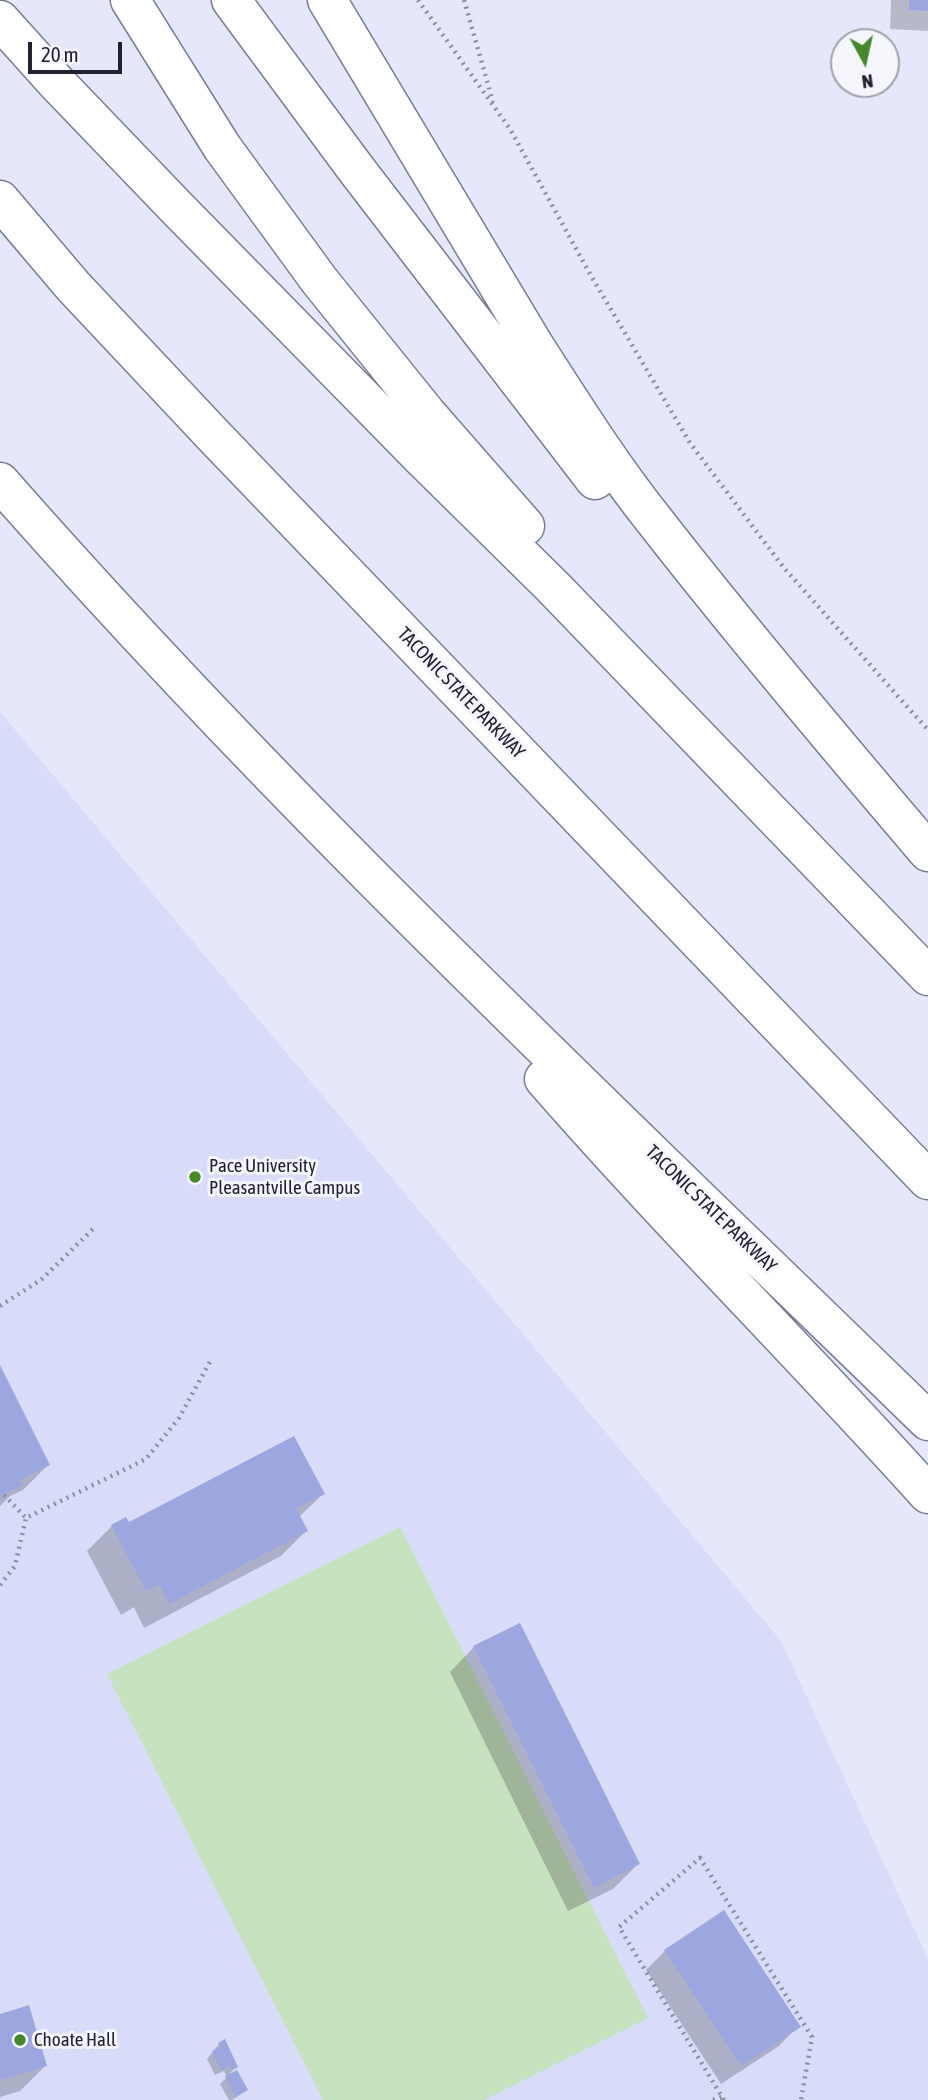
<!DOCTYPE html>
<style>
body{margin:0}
#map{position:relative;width:928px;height:2100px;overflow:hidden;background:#e5e8fa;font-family:"Asap Condensed",sans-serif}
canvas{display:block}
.north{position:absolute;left:830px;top:28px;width:70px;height:70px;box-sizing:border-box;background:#f5f6fc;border:2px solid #a0a1a9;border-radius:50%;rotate:172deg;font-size:19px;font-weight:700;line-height:28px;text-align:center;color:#21222d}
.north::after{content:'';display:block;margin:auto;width:24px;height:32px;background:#45882b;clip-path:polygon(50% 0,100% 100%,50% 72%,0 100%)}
.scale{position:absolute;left:28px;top:42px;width:94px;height:32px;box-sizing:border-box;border:4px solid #21222d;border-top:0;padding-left:9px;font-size:21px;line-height:24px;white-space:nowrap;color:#21222d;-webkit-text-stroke:5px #f5f6fc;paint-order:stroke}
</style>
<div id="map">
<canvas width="928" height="2100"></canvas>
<div class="north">N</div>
<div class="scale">20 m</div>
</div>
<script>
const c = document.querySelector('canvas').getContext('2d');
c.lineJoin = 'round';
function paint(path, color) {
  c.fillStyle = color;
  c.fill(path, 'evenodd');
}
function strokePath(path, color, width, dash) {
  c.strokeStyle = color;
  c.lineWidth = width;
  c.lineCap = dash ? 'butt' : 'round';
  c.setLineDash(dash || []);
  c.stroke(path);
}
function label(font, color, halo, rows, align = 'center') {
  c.font = font + ' "Asap Condensed",sans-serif';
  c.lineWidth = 6;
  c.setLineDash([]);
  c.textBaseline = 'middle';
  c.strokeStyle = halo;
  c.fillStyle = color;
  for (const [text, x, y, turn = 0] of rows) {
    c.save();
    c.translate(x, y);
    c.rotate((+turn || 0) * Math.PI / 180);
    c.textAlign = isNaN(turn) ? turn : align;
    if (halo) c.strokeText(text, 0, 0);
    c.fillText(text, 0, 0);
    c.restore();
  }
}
const built = new Path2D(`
 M0 712 781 1641 928 1959V2100H0Z`);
const green = new Path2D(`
 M400 1527 648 2018 484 2100H323L107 1674Z`);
const shadow = new Path2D(`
 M891 0H928V31L890 29Z
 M0 1369 48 1465 23 1490 10 1496 0 1506Z
 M323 1494 299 1517 306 1531 281 1556 144 1628 134 1607 121 1615 87 1551 112 1526Z
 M474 1647 638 1864 613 1889 568 1911 450 1672Z
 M665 1951 798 2026 779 2046 721 2084 646 1970Z
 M0 2016 45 2066 20 2091 0 2097Z
 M219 2044 236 2067 227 2076 246 2090 232 2100H229L220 2084 227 2077 224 2071 215 2075 207 2059Z`);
const building = new Path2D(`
 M909 0H928V11L909 10Z
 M0 1365 50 1465 20 1480 23 1485 0 1496Z
 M294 1436 325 1494 296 1508 308 1531 169 1604 159 1584 146 1591 111 1525 126 1517 129 1522Z
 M520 1623 640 1864 594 1888 473 1646Z
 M724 1910 801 2027 741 2066 664 1950Z
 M29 2005 47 2066 0 2080V2014Z
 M225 2039 238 2067 232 2070 230 2066 221 2070 212 2051 221 2047 218 2043Z
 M237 2070 248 2090 236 2097 225 2076Z`);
const path = new Path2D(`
 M418 0 510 129 590 274 690 443 784 568 928 730
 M464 0 493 102
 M0 1306 42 1279 96 1226
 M4 1495 26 1518 146 1459 179 1418 211 1360
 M0 1585 15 1566 26 1518
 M713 2100 722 2097
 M724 2100 619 1927 700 1858 812 2037 801 2100`);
const major = new Path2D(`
 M130 0 222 147 319 280 427 414 525 526
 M231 0 356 169 595 480
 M327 0 534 345C572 404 610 465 654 520 742 633 835 743 928 852
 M0 20 55 81 174 205 421 457 553 587 928 976`);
const highway = new Path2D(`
 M0 200 73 286 213 435 928 1180
 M0 482C291 813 613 1114 928 1421
 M544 1079C668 1221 802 1354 928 1494`);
const markers = [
 [195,1177,7,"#45882b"],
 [20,2040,7,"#45882b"]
];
const streetNames = [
 ["TACONIC STATE PARKWAY",461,693,46],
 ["TACONIC STATE PARKWAY",711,1209,44]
];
const poiNames = [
 ["Pace University",209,1166],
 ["Pleasantville Campus",209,1188],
 ["Choate Hall",34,2040]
];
paint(built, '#d8dcf9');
paint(green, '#c7e2bf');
paint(shadow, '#0003');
paint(building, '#9ea6df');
strokePath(major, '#787c96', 41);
strokePath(highway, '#787c96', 41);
strokePath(path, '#8c8e9d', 4.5, [2, 5]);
strokePath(major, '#fff', 38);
strokePath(highway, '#fff', 38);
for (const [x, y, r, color] of markers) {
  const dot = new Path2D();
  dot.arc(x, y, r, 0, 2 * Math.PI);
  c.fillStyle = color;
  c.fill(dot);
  strokePath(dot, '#f5f6fc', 2.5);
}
label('19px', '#21222d', '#f5f6fc', streetNames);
label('19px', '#21222d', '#f5f6fc', poiNames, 'left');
</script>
